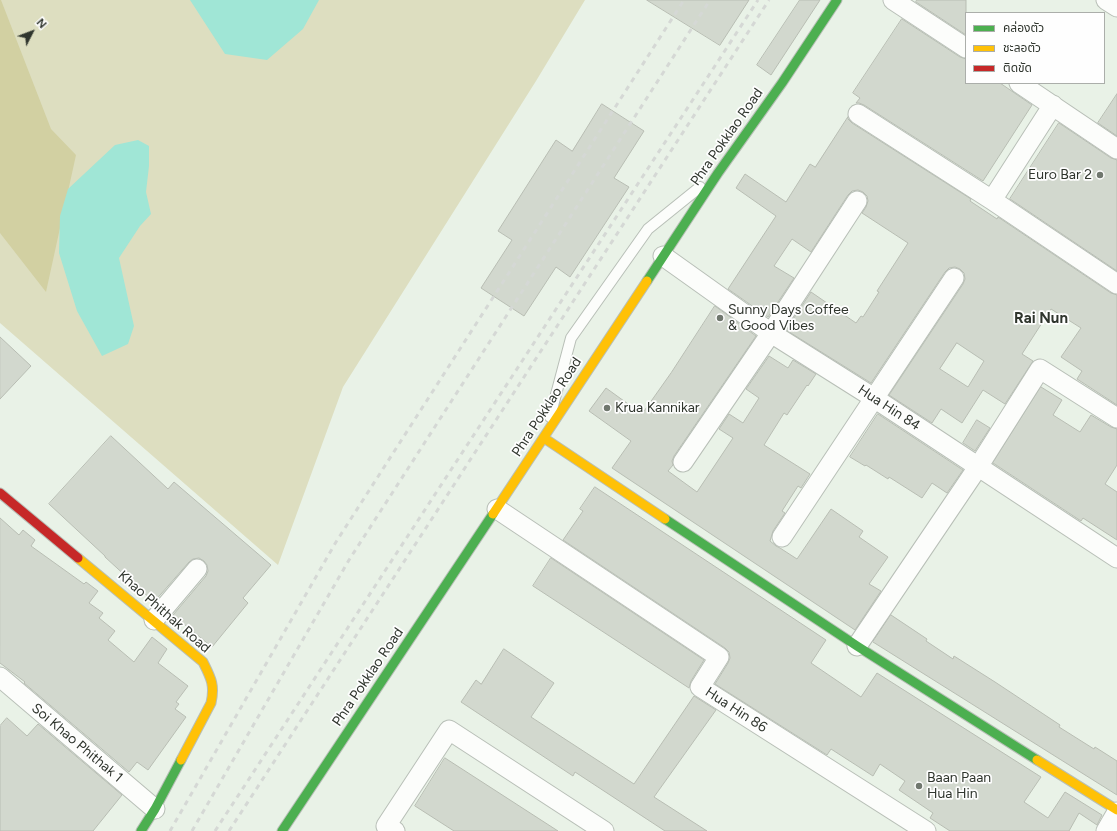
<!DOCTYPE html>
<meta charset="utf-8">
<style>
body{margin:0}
#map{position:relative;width:1117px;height:831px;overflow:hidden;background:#e9f2e7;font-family:Figtree,"Noto Sans Thai",sans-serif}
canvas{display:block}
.legend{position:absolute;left:965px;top:12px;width:140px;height:72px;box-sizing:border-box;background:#fefefe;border:1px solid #abaeaa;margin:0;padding:5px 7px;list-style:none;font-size:12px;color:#2f352d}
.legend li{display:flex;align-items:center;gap:8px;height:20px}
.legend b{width:20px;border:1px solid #abaeaa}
.north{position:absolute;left:12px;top:12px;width:40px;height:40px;-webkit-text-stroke:3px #fefefe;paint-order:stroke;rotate:48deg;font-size:11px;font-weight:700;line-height:16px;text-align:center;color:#2f352d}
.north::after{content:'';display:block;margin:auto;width:14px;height:18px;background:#2f352d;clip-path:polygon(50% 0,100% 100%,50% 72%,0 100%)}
</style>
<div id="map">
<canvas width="1117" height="831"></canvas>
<ul class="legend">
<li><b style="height:5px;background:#4caf50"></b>คล่องตัว</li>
<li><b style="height:5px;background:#ffc107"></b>ชะลอตัว</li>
<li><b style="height:5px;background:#c62828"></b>ติดขัด</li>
</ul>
<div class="north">N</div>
</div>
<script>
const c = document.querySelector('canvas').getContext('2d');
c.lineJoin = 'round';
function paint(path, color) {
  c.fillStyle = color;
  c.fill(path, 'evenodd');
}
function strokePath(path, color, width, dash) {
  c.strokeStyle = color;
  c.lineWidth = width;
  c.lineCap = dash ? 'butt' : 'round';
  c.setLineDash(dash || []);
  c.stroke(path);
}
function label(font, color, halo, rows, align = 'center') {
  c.font = font + ' Figtree,sans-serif';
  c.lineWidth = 3.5;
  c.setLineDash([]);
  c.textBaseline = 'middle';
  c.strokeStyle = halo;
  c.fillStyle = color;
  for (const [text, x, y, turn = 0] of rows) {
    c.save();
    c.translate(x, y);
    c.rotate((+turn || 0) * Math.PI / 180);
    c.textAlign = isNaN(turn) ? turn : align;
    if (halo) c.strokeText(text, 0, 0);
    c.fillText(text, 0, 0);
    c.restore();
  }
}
const green = new Path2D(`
 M0 0H585L536 81 343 387 278 565 0 323Z`);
const forest = new Path2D(`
 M0 0H1L51 129 76 155 46 292 0 233Z`);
const water = new Path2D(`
 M190 0H319L303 29 267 60 225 54Z
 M138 140 149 146V166L146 192 151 214 140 226 119 258 134 326 128 344 102 356 77 311 59 253 60 216 68 189 115 145Z`);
const building = new Path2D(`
 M647 0H749L720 45Z
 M800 0H820L771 75 757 65Z
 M917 0H966V35L916 2Z
 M902 19 960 57 966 59V83H1000L1032 105 983 181 864 105 859 103H856L860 98 853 93Z
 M1117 94V136L1098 123Z
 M602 104 644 131 614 178 629 187 570 277 556 267 524 316 481 288 512 240 498 231 556 140 572 151Z
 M848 117V119L852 123 971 199 970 201 997 219 998 217 1111 293 1117 295V405L1077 379 1082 371 1061 357 1081 328 1051 309 1022 354 1033 361 1005 404 983 390 962 423 941 409 932 423 889 395 963 284 965 279 964 273 960 269 955 267 949 268 945 272 871 383 786 330 811 292 856 323 861 316 863 317 879 292 877 291 908 243 862 213 866 207 868 201 867 196 863 192 858 190 852 191 848 195 811 252 792 239 774 266 794 278 768 317 728 289 776 216 736 188 745 174 786 202 810 164 815 167ZM957 343 984 361 968 387 940 369Z
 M1059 123 1111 158 1117 160V271L1010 199Z
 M715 306 756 336 674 456 672 461 673 465 668 471 697 492 733 438 719 429 729 414 743 423 759 398 746 389 769 356 788 368 793 360 816 374 808 386 807 385 787 415 784 413 764 445 810 474 801 488 798 486 782 511 785 513 773 531 770 541 776 546 780 548 797 559 831 509 863 531 859 537 888 557 869 584 881 591 855 630 612 468 631 441 589 411 606 388 642 414 671 373Z
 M0 337 31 366 0 399Z
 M1041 387 1062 400 1053 415 1080 432 1091 415 1111 427 1117 429V465L1105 484 1117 492V540L1083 518 1081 521 993 463Z
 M878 414 963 470 947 493 932 483 922 498 889 477 888 479 866 465 865 466 850 457Z
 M977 420 990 428 975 451 963 443Z
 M111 436 168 489 174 482 271 565 243 598 248 603 212 647 173 615 206 576 208 571 207 565 204 561 199 558 193 559 189 562 154 602 105 557V556L49 504Z
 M595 487 826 640 811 663 861 697 877 673 1041 777 1024 802 1048 818 1065 792 1102 815 1097 825 1079 813 1069 831H950L930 818 933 813 899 790 905 781 880 764 873 776 831 749 827 755 715 684 728 663 730 658 729 652 725 648 563 540 583 511 580 509Z
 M0 518 19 535 23 530 35 540 31 546 84 584 86 582 98 591 89 603 103 613 99 618 115 631 108 640 134 662 152 637 167 649 158 663 188 686 176 702 179 704 175 709 186 717 148 770 137 762 129 772 24 683 25 682 0 663Z
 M551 558 704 660 691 681 689 688 533 586Z
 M891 615 927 639 926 641 953 659 954 656 995 682 1060 725 1059 727 1094 749 1095 747 1117 761V795L873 642Z
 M504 649 554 683 531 717 634 784 694 696 716 710 654 797 707 831H665L575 772 573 776 461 702 476 680 481 684Z
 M7 718 27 736 38 724 122 795 93 831H0V726Z
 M445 758 558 831H454L415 806Z`);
const lane = new Path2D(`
 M550 417 571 338 648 229 700 187`);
const street = new Path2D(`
 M893 0 966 48
 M1106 0 1117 7
 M1019 83 1117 149
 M858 114 992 200 1117 284
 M992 200 1053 105
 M663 256 771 333 874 398 1117 558
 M683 462 771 333 857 201
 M497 509 719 657 700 687 926 831
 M782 537 954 278
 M154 620 197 569
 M857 646 978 467 1040 369 1117 418
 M0 677 155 809
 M395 831 386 826 449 730 604 831
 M1106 831 1117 812`);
const fast = new Path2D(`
 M647 281 718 173 782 83 837 0
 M665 519 857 646 1037 760
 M141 831 155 809 181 760
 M282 831 493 514`);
const slow = new Path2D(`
 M544 438 665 519
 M493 514 647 281
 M78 558 203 662C211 678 215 685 211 703L181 760
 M1037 760 1117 810`);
const jam = new Path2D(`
 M0 493 78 558`);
const rail = new Path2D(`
 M170 831 336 542 684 0
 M192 831 349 560 710 0
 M215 831 758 0
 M229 831 769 0`);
const markers = [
 [1100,175,4,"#70776e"],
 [720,318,4,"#70776e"],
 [607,408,4,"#70776e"],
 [919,786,4,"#70776e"]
];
const streetNames = [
 ["Phra Pokklao Road",727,137,-55],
 ["Phra Pokklao Road",547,407,-57],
 ["Hua Hin 84",889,408,33],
 ["Khao Phithak Road",164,612,41],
 ["Phra Pokklao Road",368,677,-56],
 ["Hua Hin 86",736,710,33],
 ["Soi Khao Phithak 1",77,743,40]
];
const poiNames = [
 ["Euro Bar 2",1092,175,"right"],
 ["Sunny Days Coffee",728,310],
 ["& Good Vibes",728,326],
 ["Krua Kannikar",615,408],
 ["Baan Paan",927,778],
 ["Hua Hin",927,794]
];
const neighbourhoodNames = [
 ["Rai Nun",1041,319]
];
paint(green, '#dddec0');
paint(forest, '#d2d0a2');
paint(water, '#a0e6d6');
paint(building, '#d2d8ce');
strokePath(building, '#b8bdb3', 1);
strokePath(lane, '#b8bfb7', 12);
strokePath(street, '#b8bfb7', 21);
strokePath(fast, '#b8bfb7', 11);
strokePath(slow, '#b8bfb7', 11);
strokePath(jam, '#b8bfb7', 11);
strokePath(lane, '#fcfdfb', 10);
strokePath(street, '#fcfdfb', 19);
strokePath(fast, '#4caf50', 9);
strokePath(slow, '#ffc107', 9);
strokePath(jam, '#c62828', 9);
strokePath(rail, '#d5d8d5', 3, [5, 5]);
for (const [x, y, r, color] of markers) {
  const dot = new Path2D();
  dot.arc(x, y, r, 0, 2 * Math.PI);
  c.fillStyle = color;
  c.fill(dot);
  strokePath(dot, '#fefefe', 1.5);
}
label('14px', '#2f352d', '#fefefe', streetNames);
label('14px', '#2f352d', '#fefefe', poiNames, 'left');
label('bold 15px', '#2f352d', '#fefefe', neighbourhoodNames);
</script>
